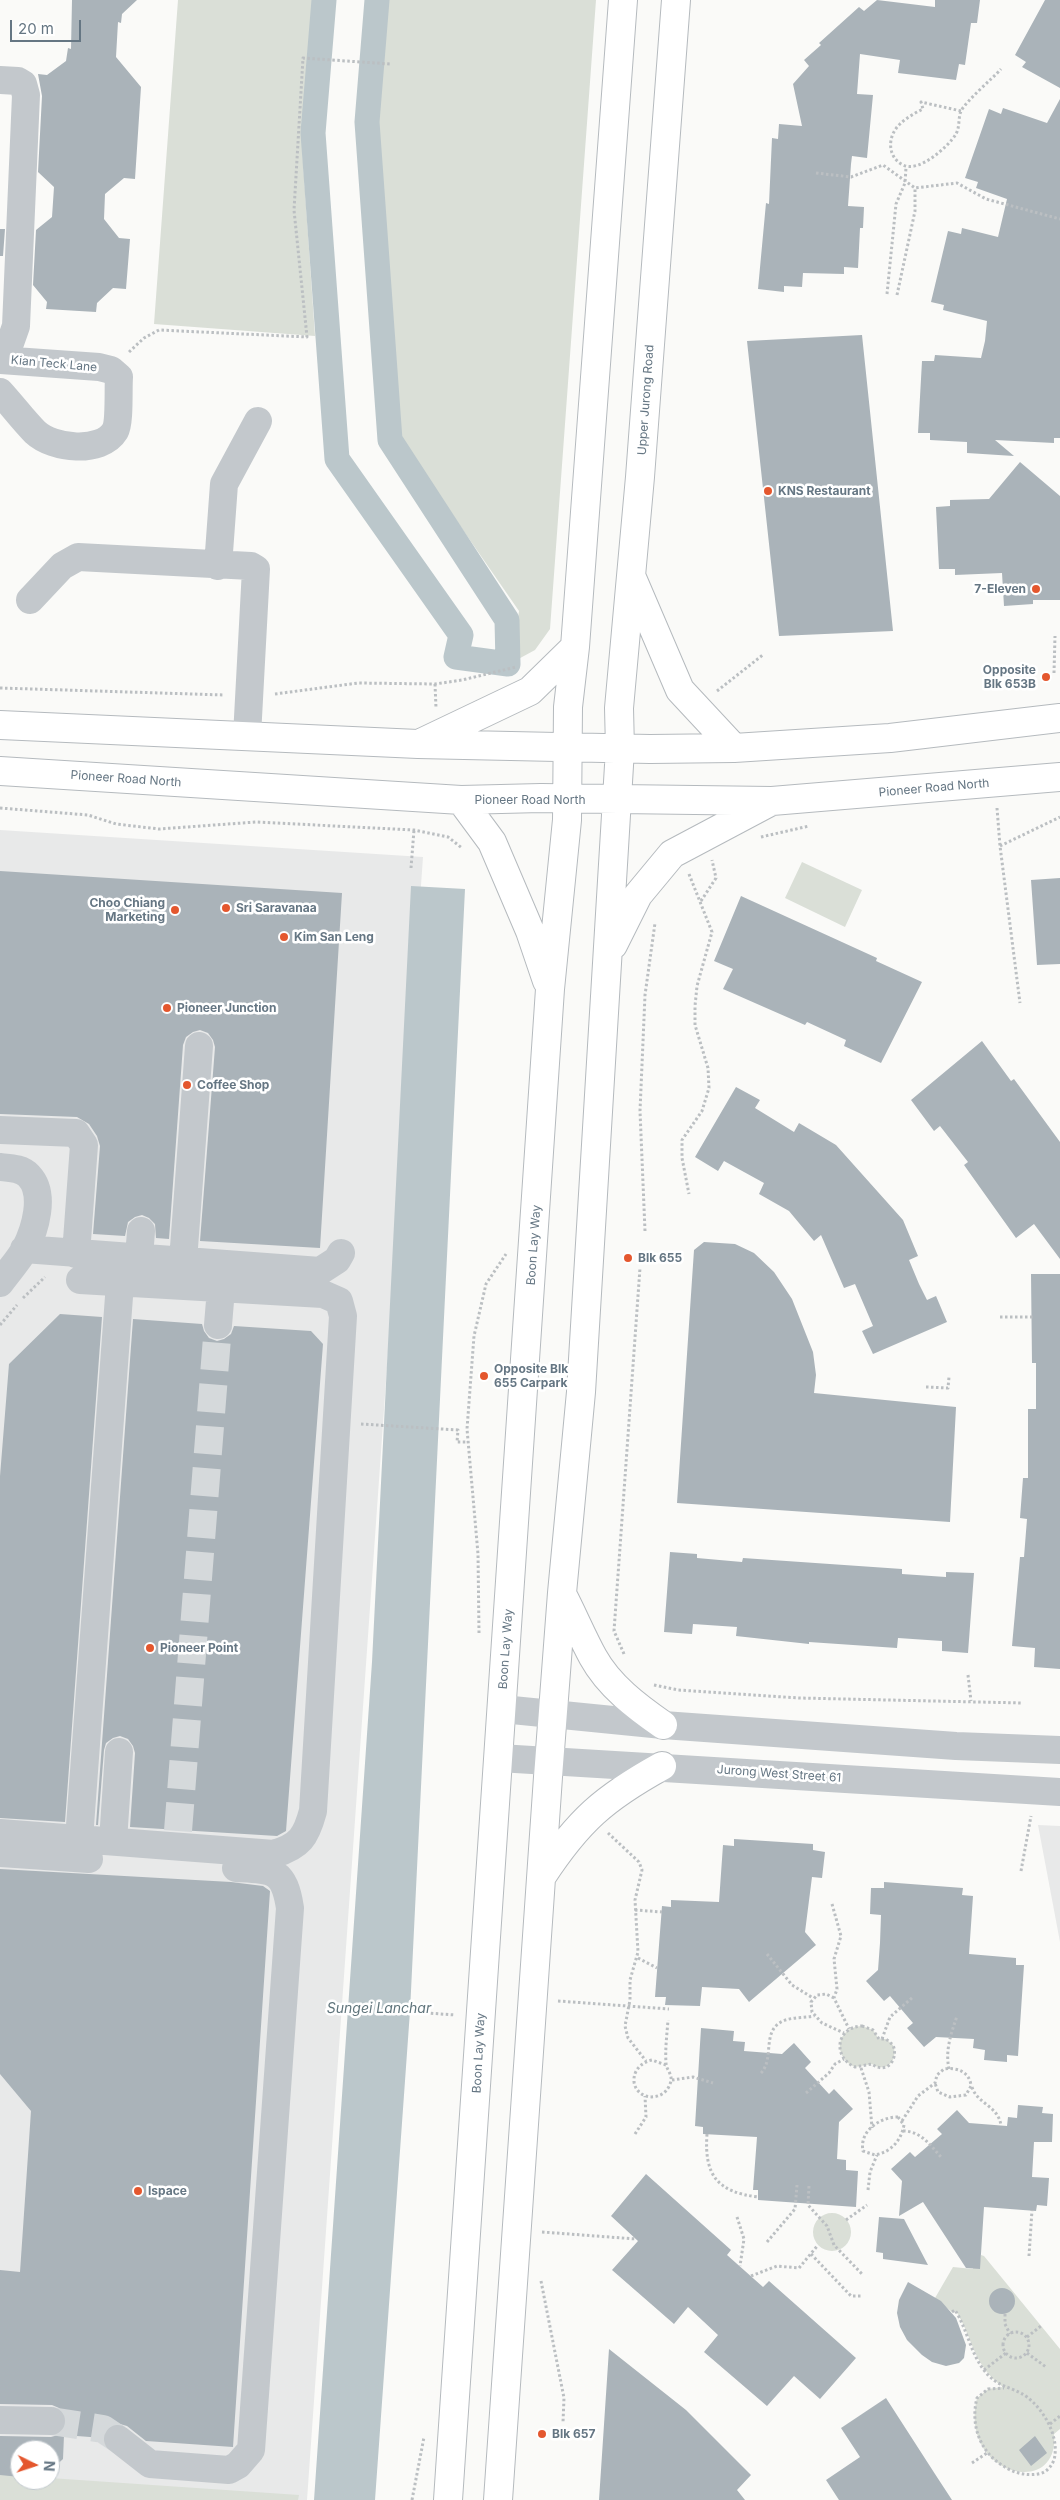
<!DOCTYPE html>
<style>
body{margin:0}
#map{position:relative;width:1060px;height:2500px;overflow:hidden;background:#fafaf8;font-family:Inter,sans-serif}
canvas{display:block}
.north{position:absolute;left:10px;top:2440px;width:50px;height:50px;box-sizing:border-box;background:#fff;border:1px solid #c1c8cd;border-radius:50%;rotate:94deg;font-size:14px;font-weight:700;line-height:20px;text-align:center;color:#657683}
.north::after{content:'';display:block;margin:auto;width:18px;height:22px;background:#e4572e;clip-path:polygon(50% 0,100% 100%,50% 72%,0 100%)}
.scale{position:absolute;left:10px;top:20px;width:71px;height:22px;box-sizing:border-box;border:2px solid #657683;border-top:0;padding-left:6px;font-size:15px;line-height:18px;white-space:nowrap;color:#657683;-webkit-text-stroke:4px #fff;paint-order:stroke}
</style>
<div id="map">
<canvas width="1060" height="2500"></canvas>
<div class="north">N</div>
<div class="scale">20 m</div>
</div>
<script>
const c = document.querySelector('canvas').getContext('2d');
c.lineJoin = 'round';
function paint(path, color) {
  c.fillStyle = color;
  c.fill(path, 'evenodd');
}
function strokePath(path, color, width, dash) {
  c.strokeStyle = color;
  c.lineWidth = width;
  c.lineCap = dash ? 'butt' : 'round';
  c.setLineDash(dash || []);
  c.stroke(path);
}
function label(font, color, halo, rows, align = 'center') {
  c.font = font + ' Inter,sans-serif';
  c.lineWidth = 5;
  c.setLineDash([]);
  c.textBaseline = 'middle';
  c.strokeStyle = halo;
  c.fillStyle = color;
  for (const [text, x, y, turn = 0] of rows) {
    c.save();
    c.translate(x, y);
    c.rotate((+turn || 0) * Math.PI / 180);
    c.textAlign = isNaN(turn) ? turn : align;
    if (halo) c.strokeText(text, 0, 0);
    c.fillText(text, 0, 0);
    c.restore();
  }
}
const built = new Path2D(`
 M0 830 423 857 307 2500H0ZM20 2450H50V2480H20Z
 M1038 1825 1060 1826V1942Z`);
const green = new Path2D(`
 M178 0H314L302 147 315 336 154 324Z
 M386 0H596L550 629 535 650 511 663 519 611 400 439 376 113Z
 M802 862 862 890 845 927 785 898Z
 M862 2026 873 2030 879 2039H886L893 2045C899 2060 886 2074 872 2064L855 2067C832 2057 836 2027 862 2026Z
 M813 2232a19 19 0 1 1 38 0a19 19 0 1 1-38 0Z
 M981 2255 984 2256 1060 2349V2429L1054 2434C1060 2500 958 2475 977 2398L988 2389 1003 2387C972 2364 974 2340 956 2311L952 2312 935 2298 953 2267 973 2269V2261H980Z
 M0 2474 20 2476V2480H50V2478L299 2495 298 2500H0Z`);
const water = new Path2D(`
 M411 886 465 889 410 2011 375 2500H314L372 1662Z`);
const canal = new Path2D(`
 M324 0 313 133 337 459 461 635 456 657 508 664 507 620 390 440 367 122 377 0`);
const building = new Path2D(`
 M72 0H137L122 14 121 23 118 22 116 57 141 87 135 179 124 178 105 194 104 219 119 238 130 239 126 289 113 288 97 303 96 312 46 309 47 302 33 285 36 230 52 217 54 187 38 172 42 96 38 74 47 75 66 61 68 48 71 49Z
 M877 0 935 7V0H980L977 23H971L965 65 959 64 956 80 898 73 900 60 860 54 857 94 873 95 867 158 852 156 851 164 848 206 864 207 863 228H860L858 268 844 267V274L803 273 802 287 784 286V292L758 289 766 203 769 204 772 138 778 139 779 124 802 126 793 84 809 66 804 60 821 45 819 43 859 7 864 11Z
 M1045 0H1060V88L1022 67 1026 62 1015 55Z
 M1060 99V438H1054V443L995 440 1014 456 967 453V442L930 440V433H918L922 361H934L935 355 981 358 985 341 987 321 943 310 944 305 931 302 948 231 961 234 962 228 998 237 1007 199 976 188 978 182 965 178 989 109 1001 114 1003 108 1047 123Z
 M0 229H5L3 256H0Z
 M862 335 893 631 779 636 747 341Z
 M1020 462 1060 496V600H1033V604L1004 606 1002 573 955 575V569H939L936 507 950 506V500L989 499Z
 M0 871 342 893 320 1248 200 1241 215 1047 213 1040 208 1033 200 1030 193 1032 186 1037 183 1045 169 1239 156 1238 155 1224 149 1218 142 1215 135 1217 128 1222 125 1236 93 1234 100 1146 97 1136 89 1124 77 1117 0 1114Z
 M1060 878V964L1037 965 1031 880Z
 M741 896 877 958 876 961 922 982 881 1063 844 1046 846 1040 807 1022 805 1025 723 989 733 969 714 961Z
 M982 1041 1011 1081 1014 1079 1060 1142V1259L1034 1224 1016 1238 964 1165 968 1162 940 1126 934 1131 911 1100Z
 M736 1087 760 1100 755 1108 794 1132 799 1123 836 1145 903 1220 918 1256 909 1260 919 1284 927 1300 936 1296 947 1322 873 1354 862 1331 873 1326 855 1284 844 1288 821 1235 814 1241 789 1211 759 1194 764 1183 724 1161 718 1171 695 1157Z
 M704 1242 735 1244 754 1253 774 1272 792 1299 813 1352 816 1375 814 1393 956 1407 950 1522 677 1503 694 1250Z
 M1031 1274H1060V1669L1034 1667 1035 1648 1012 1646 1020 1557H1024L1027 1519 1020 1518 1023 1478H1028V1409H1036V1363H1032Z
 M60 1314 102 1317 65 1822 0 1818V1476L9 1364Z
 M133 1319 202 1324 204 1331 209 1338 217 1341 224 1339 231 1334 234 1326 311 1331 323 1344 286 1831 277 1836 130 1827 135 1753 133 1746 128 1739 120 1736 113 1738 106 1743 104 1750 98 1825H96Z
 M670 1552 697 1554V1558L742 1562 743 1558 902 1569V1574L946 1577V1572L974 1573 968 1653 942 1651V1641L898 1638 897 1648 809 1642V1644L736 1636 737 1627 693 1624 692 1634 664 1632Z
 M734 1839 813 1844V1850L825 1852 822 1878 812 1877 805 1932 816 1945 749 2002 739 1989 702 1987 700 2006 665 2005 666 1997H655L662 1906 671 1907V1900L719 1902 723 1845 734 1846Z
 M0 1869 231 1882 263 1886 270 1891 233 2447 146 2441 127 2426 120 2424H113L105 2430 103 2438 64 2435 63 2459 50 2471V2450H20V2477L0 2475V2436L51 2437 58 2435 64 2429 67 2421 65 2414 59 2408 52 2405 0 2404V2270L20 2272 31 2111 0 2074Z
 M884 1882 963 1888 962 1895 973 1896 969 1954 1016 1958V1965H1024L1018 2056 1007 2055V2062L984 2060 985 2050 973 2048 974 2039 936 2037 924 2047 907 2028 913 2023 890 1996 884 2001 866 1981 878 1970 880 1943 881 1915 870 1914 871 1888H884Z
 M701 2028 734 2031 733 2041 745 2042 744 2051 782 2054 794 2043 811 2062 805 2068 829 2094 834 2089 853 2109 839 2122 837 2159 846 2160V2170L858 2171 856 2207 758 2200V2190H753L757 2137 703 2134V2127L695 2126Z
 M1018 2105 1043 2107 1042 2113 1053 2114 1052 2142H1034L1032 2177 1049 2178 1047 2206 1037 2205 1036 2211 984 2207 980 2269 966 2268 923 2202 899 2216 902 2181 891 2169 910 2152 915 2157 942 2134 937 2129 957 2110 969 2123 1007 2126 1008 2117 1017 2118Z
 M646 2174 731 2250 727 2255 763 2287 769 2281 856 2358 820 2399 794 2376 767 2406 704 2352 718 2335 688 2307 674 2324 612 2270 638 2241 611 2216Z
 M879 2217 904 2219 928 2265 883 2259V2253L876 2252Z
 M908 2282 941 2301 956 2318 966 2345 964 2358 959 2363 946 2366 932 2362 922 2355 907 2340 900 2327 897 2313 899 2300Z
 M989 2301a13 13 0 1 1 26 0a13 13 0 1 1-26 0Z
 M609 2349 686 2410 751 2475 737 2490 745 2500H599Z
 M886 2398 935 2474 952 2500H839L826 2480 860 2457 841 2428Z
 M1035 2436 1047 2453 1031 2466 1019 2450Z`);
const minorTunnel = new Path2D(`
 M178 1831 218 1325
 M51 2421 103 2429 118 2439`);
const path = new Path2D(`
 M961 111 921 102 923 109C915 113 906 118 900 124 887 136 887 157 903 165 919 173 948 147 956 134 960 127 958 118 961 111 966 101 992 79 1001 69
 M816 173 851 177 883 165 915 188 957 183 986 199 1060 219
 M887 294 896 204 905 183 906 167
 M897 295 915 211V188
 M129 352 144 338 159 330 307 337 294 210 303 58 390 64
 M1054 673 1055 636
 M435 684 436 708
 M0 688 224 695
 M717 691 764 654
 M275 694 358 683 435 684 462 680 516 667
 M0 808 88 815 116 824 159 829 256 822 414 830 448 837 462 848
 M997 808 1000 846 1020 1003
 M761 837 809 826
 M1000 846 1060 817
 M411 868 414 830
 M689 874 712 932 697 986 695 1006V1025L708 1068 709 1088 702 1111 682 1140V1158L689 1194
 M701 901 716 878 712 860
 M645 1231 640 1111 645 995 655 923
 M23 1298 45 1277
 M1000 1317H1033
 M0 1325 17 1305
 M926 1387 948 1388 949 1377
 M361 1424 458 1430 457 1442H468
 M479 1633 478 1554 467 1429 474 1336 486 1284 506 1254
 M624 1654 614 1631 640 1268
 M968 1675 971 1701
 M654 1685 678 1690 799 1698 1023 1703
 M608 1833 639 1862 642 1870 635 1900 638 1952 630 1980V2000L625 2026 628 2038 646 2061
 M1021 1871 1031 1816
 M832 1904 841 1936 834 1959 837 1989 834 1998 849 2029
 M635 1910 662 1912
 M767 1954 792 1985 813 1998
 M638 1958 657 1968
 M834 1998 826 1994 817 1995 811 2002 812 2012 822 2023 844 2033
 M558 2001 669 2009
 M346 2007 455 2015
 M862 2026 873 2030 879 2039H886L893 2045C899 2060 886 2075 872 2064L855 2067C832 2057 836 2027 862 2026Z
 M882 2039 890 2017 913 1997
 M666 2065 652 2060C642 2062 633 2070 634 2082 637 2101 664 2102 670 2084 674 2075 666 2070 666 2063 665 2049 667 2034 668 2020
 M861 2068 869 2092 872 2128
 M949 2069C945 2050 951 2034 957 2016
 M761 2073C775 2058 761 2031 783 2021 792 2017 804 2018 814 2016
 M672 2080 693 2077 713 2083
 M972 2087C977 2104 999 2106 1001 2126
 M806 2093 829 2073 835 2064 844 2059
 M898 2117 904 2125C901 2141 891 2152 875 2155L863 2151C859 2131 880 2117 898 2117Z
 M902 2121 918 2096 935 2083 937 2075 944 2069C957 2067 970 2072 971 2086L966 2095 950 2097 938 2092 935 2083
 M903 2131C921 2131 930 2145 941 2157
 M635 2134 646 2117 645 2096
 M707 2134C704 2175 717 2192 758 2197
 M809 2186 808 2205 827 2226 834 2245 862 2274
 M868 2190 870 2172 877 2155
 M737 2217 744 2239 740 2266
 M846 2220 867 2205
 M542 2232 636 2239
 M767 2242 795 2209 797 2185
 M811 2254 851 2296H861
 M1029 2256 1032 2210
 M751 2276 777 2266 799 2268 818 2245
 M541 2281 564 2398 563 2422
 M952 2312 955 2310C967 2329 970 2351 983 2369 998 2389 1010 2385 1027 2397 1044 2410 1060 2437 1054 2460 1051 2467 1046 2473 1038 2474 1027 2476 1014 2473 1005 2467 980 2453 970 2425 977 2398L988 2389 1004 2388
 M1005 2314V2324L1010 2334
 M1003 2345a13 13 0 1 1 26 0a13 13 0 1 1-26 0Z
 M1027 2337 1041 2326
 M1027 2353 1046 2367
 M984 2370 1006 2353
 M1050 2424 1060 2416
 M972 2463 987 2453
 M412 2500 424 2437`);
const minor = new Path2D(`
 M0 80 18 81 23 84 26 95 16 326 4 360
 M0 360 99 367 111 370 119 377C118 389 120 422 115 431 101 454 53 449 35 432 23 420 12 405 0 392
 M218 566 224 484 258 421
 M30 600 62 566 78 557 251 566 256 569 247 736
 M0 1130 76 1133 84 1145 76 1254
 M0 1167C10 1168 22 1168 29 1176 46 1194 35 1230 25 1249 18 1261 8 1272 0 1283
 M24 1249 320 1271 337 1260 341 1253
 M139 1258 141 1231
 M183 1261 199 1046
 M218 1325 221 1289
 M502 1709 663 1725 956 1746 1060 1750
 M499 1758 1060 1792
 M0 1833 274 1854C300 1846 306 1837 313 1811L343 1316 339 1301 323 1294 80 1280
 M79 1839 120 1283
 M113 1841 119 1752
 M0 1853 89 1859
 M0 2420 51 2421
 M118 2439 150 2464 229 2470 238 2465 251 2450 290 1908C284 1868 272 1870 236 1868`);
const major = new Path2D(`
 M632 578 680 690 734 748
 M0 725 418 744 650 749 734 748 890 738 1060 718
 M423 742 530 691 575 647
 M0 771 461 800 541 798 772 801 1060 777
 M461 800 492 842 530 931 547 981
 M613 945 638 895 672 854 770 802
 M562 1594C573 1615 582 1637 593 1657 609 1686 637 1707 663 1725
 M542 1876C578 1821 604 1798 662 1766
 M448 2500 550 989 567 820 568 707 575 647 623 0
 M498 2500 548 1777 562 1593 581 1392 620 749 619 708 640 477 676 0`);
const markers = [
 [768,491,5,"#e4572e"],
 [1036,589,5,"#e4572e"],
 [1046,677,5,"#e4572e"],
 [226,908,5,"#e4572e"],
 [175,910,5,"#e4572e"],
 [284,937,5,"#e4572e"],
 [167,1008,5,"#e4572e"],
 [187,1085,5,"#e4572e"],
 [628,1258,5,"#e4572e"],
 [484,1376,5,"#e4572e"],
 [150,1648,5,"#e4572e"],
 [138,2191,5,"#e4572e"],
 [542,2434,5,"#e4572e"]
];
const streetNames = [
 ["Kian Teck Lane",54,364,5],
 ["Upper Jurong Road",646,400,-86],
 ["Pioneer Road North",126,779,4],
 ["Pioneer Road North",934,788,-5],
 ["Pioneer Road North",530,800],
 ["Boon Lay Way",534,1245,-86],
 ["Boon Lay Way",506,1649,-86],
 ["Jurong West Street 61",779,1774,4],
 ["Boon Lay Way",479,2053,-87]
];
const poiNames = [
 ["KNS Restaurant",778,491],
 ["7-Eleven",1026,589,"right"],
 ["Opposite",1036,670,"right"],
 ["Blk 653B",1036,684,"right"],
 ["Choo Chiang",165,903,"right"],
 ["Marketing",165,917,"right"],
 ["Sri Saravanaa",236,908],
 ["Kim San Leng",294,937],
 ["Pioneer Junction",177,1008],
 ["Coffee Shop",197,1085],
 ["Blk 655",638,1258],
 ["Opposite Blk",494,1369],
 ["655 Carpark",494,1383],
 ["Pioneer Point",160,1648],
 ["Ispace",148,2191],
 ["Blk 657",552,2434]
];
const waterNames = [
 ["Sungei Lanchar",379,2009]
];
paint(built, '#e8e9e9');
paint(green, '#dadfd7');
paint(water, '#bbc7cb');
strokePath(canal, '#bbc7cb', 25);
paint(building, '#aab3b9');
strokePath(minorTunnel, '#d5d9db', 28, [28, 14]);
strokePath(major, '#b5babe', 30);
strokePath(path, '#bbbfc2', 3, [2.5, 2.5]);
strokePath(minor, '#c3c8cc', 28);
strokePath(major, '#fff', 28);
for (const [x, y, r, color] of markers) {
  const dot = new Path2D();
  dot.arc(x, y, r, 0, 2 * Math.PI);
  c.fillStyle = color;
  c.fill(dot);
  strokePath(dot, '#fff', 2);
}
label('12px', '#657683', '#fff', streetNames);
label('bold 12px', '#657683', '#fff', poiNames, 'left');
label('italic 14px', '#60757c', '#fff', waterNames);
</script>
